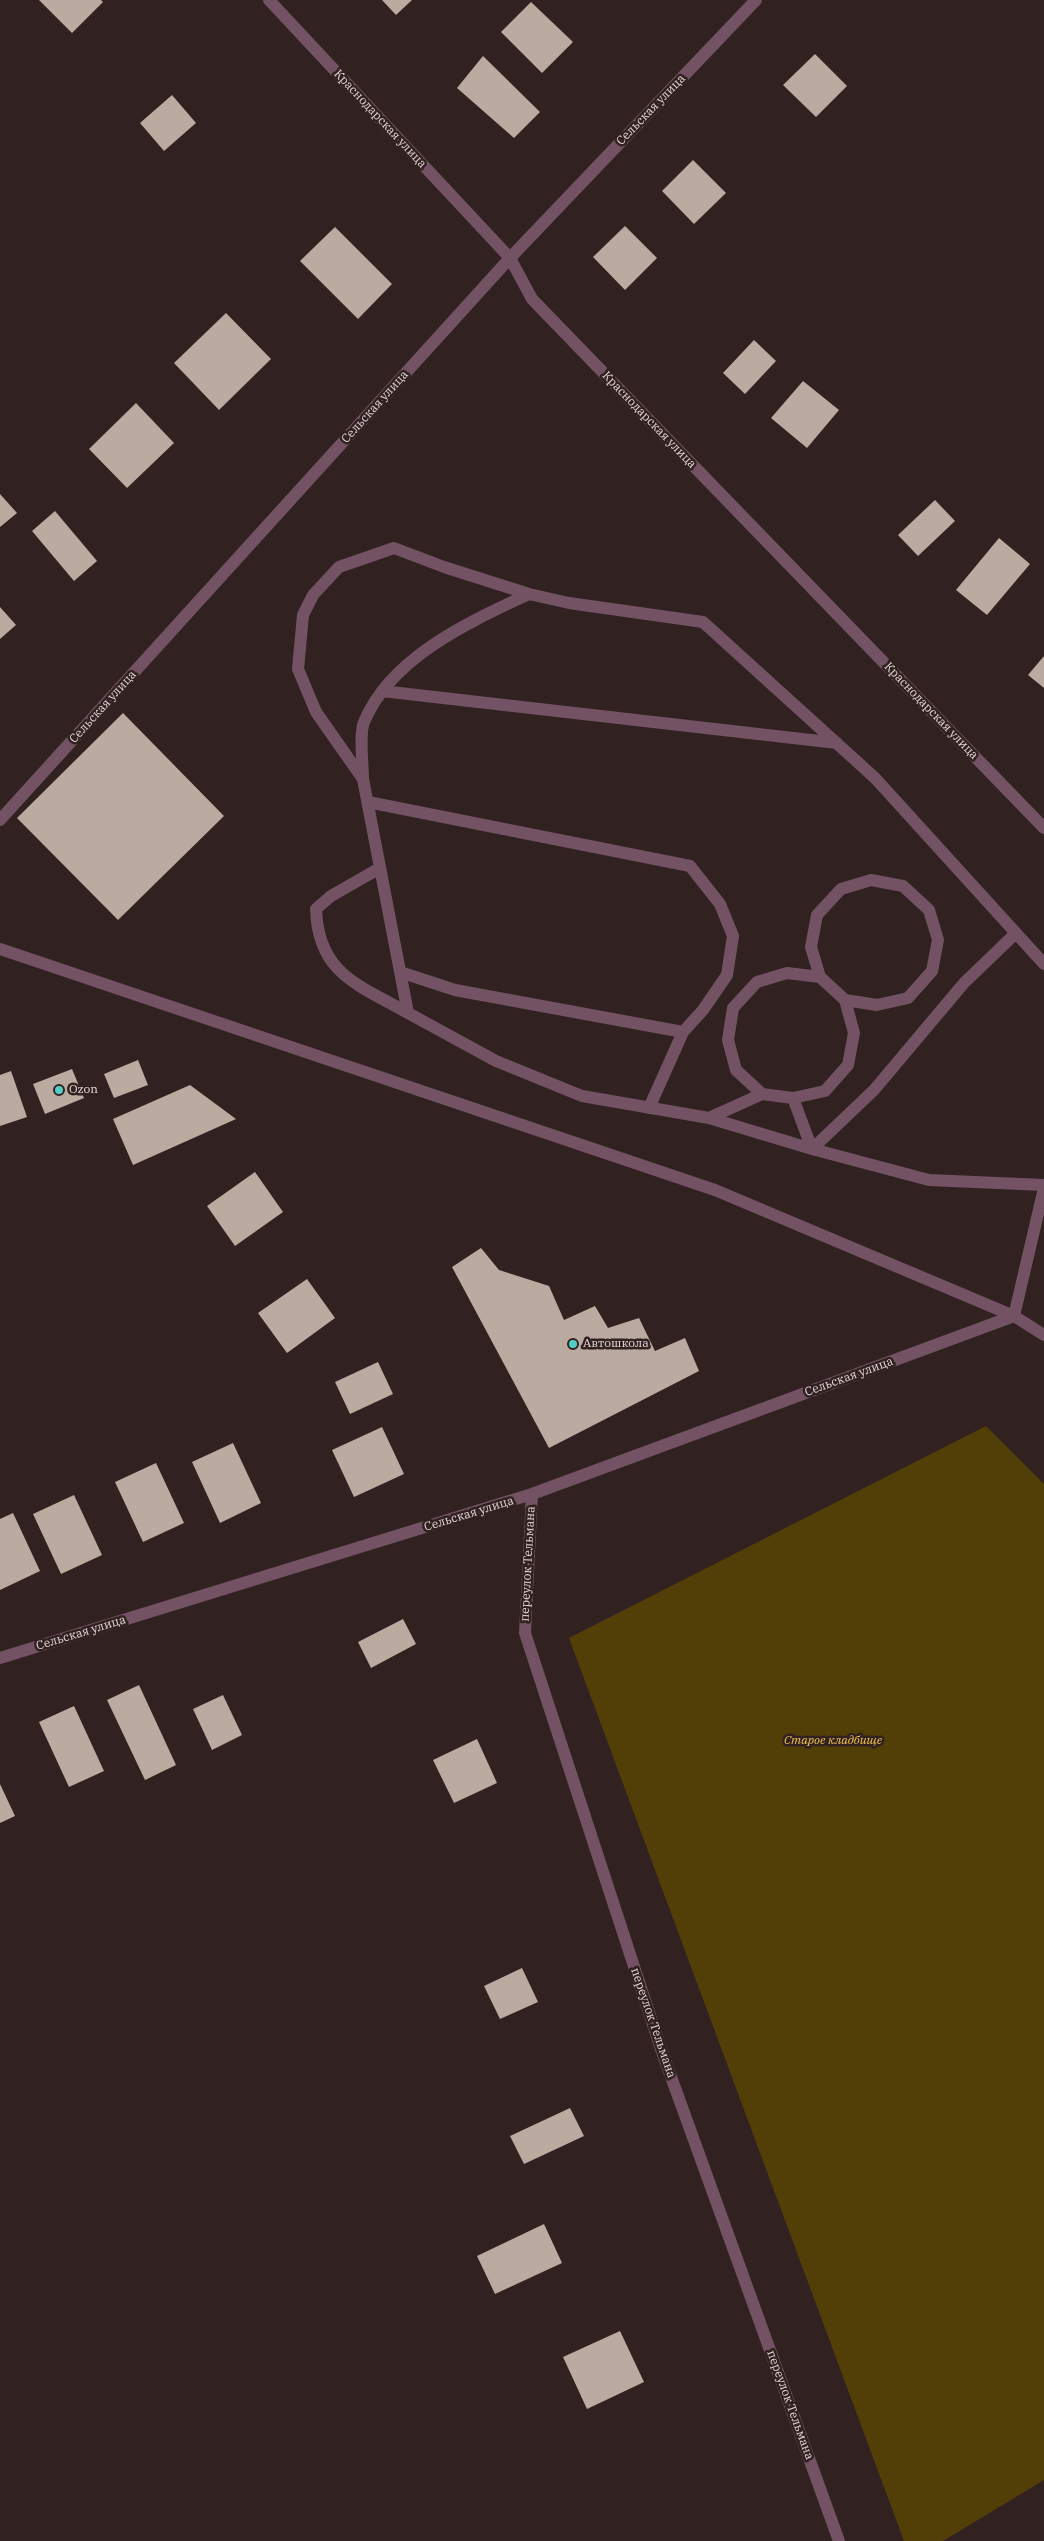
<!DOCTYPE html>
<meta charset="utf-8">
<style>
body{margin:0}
canvas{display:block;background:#312121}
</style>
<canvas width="1044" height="2541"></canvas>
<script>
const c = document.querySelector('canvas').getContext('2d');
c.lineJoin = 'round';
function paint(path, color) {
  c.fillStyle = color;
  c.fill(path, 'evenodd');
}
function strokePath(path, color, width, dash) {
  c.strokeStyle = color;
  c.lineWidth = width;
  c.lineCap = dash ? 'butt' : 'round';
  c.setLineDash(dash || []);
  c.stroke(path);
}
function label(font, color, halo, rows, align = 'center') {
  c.font = font + ' "IBM Plex Serif",serif';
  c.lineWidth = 5;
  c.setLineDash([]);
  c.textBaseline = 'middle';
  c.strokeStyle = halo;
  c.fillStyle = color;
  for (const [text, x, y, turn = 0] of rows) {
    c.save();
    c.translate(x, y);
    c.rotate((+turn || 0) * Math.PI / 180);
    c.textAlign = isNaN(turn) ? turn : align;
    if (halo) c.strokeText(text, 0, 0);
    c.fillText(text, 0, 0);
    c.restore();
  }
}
const green = new Path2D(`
 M986 1426 1044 1484V2480L943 2541H904L569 1638Z`);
const building = new Path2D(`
 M39 0H101L103 2 72 33Z
 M382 0H412L396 15Z
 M531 2 573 42 542 73 501 32Z
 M815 54 847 86 816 117 783 85Z
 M483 56 540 112 514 138 457 88Z
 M172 95 196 123 164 151 140 123Z
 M693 160 726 193 694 224 662 191Z
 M625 226 657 258 625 290 593 257Z
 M335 227 392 284 358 319 300 261Z
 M226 313 271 359 219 410 174 363Z
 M754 340 776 361 745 394 723 373Z
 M803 381 839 410 807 448 771 418Z
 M136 403 174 443 127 488 89 449Z
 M0 494 17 513 0 527Z
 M935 500 955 521 918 556 898 535Z
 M55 511 97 561 74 581 32 531Z
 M999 538 1030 564 987 615 956 590Z
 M0 607 16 625 0 639Z
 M1044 656V688L1028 675Z
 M123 713 224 816 118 920 17 818Z
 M138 1060 148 1085 114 1098 104 1074Z
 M72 1069 84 1098 45 1114 33 1084Z
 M11 1071 27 1117 0 1126V1075Z
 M190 1085 236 1119 133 1165 113 1119Z
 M255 1172 283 1212 235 1246 207 1206Z
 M481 1248 499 1270 549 1286 564 1320 595 1306 608 1328 639 1318 655 1351 685 1338 699 1371 549 1448 452 1267Z
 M307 1279 335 1318 287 1353 258 1313Z
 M378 1362 393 1394 350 1414 335 1382Z
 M382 1427 404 1474 354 1497 332 1450Z
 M233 1443 261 1503 220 1523 192 1462Z
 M156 1463 184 1523 143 1542 115 1482Z
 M74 1495 102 1555 61 1574 33 1514Z
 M13 1513 40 1571 0 1590V1519Z
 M403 1619 416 1644 371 1668 358 1642Z
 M139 1685 176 1765 145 1780 107 1700Z
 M223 1695 242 1735 212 1750 193 1709Z
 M74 1706 104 1771 69 1787 39 1722Z
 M477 1739 497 1783 454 1803 433 1760Z
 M0 1784 15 1816 0 1823Z
 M522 1968 538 2002 500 2019 484 1986Z
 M570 2108 584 2136 524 2164 510 2136Z
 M544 2224 562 2263 495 2294 477 2256Z
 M620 2331 644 2382 587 2409 563 2357Z`);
const minor = new Path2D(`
 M269 0 510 258 532 299 1044 828
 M382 691 837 743
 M363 779C363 765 359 734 364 722 391 657 469 622 529 594
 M368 802 690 866 720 904 733 936 727 975 703 1010 683 1032 649 1108
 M0 820 510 258 756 0
 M380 868 331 896 316 909C318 974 359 985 408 1013
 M0 949 715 1190 1014 1316 1044 1335
 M1044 964 875 778 703 622 569 603 529 594 444 567 394 548 339 567 313 595 303 615 298 669 316 712 363 779 408 1013 496 1061 582 1096 709 1118 812 1149 929 1180 1044 1185
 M400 972 455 990 683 1032
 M820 977 811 947 817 915 841 889 871 880 903 886 929 910 938 940 932 971 908 998 877 1005 845 1000 820 977 787 973 757 982 733 1008 728 1040 736 1070 762 1094 793 1098 825 1091 848 1065 854 1033 845 1000
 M793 1098 812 1149 874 1090 964 983 1016 933
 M709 1118 762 1094
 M532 1494 525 1633 661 2049 839 2541
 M0 1658 532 1494 1014 1316 1044 1188`);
const markers = [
 [59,1090,5,"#55cec5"],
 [573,1344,5,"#55cec5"]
];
const streetNames = [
 ["Сельская улица",651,110,-46],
 ["Краснодарская улица",380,119,47],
 ["Сельская улица",375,407,-48],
 ["Краснодарская улица",649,420,46],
 ["Сельская улица",103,707,-48],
 ["Краснодарская улица",931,711,46],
 ["Сельская улица",849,1377,-20],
 ["Сельская улица",469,1514,-17],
 ["переулок Тельмана",528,1564,-87],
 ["Сельская улица",81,1633,-17],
 ["переулок Тельмана",653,2023,71],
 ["переулок Тельмана",790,2405,70]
];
const poiNames = [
 ["Ozon",69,1090],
 ["Автошкола",583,1344]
];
const parkNames = [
 ["Старое кладбище",833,1741]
];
paint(green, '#523f08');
paint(building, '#bbaa9f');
strokePath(minor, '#735263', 12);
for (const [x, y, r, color] of markers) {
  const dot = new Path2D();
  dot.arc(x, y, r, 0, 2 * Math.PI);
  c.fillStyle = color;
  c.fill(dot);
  strokePath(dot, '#312121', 2);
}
label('12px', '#e2d7d6', '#312121', streetNames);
label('12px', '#e2d7d6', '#312121', poiNames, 'left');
label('italic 12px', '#f3c54e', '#312121', parkNames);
</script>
